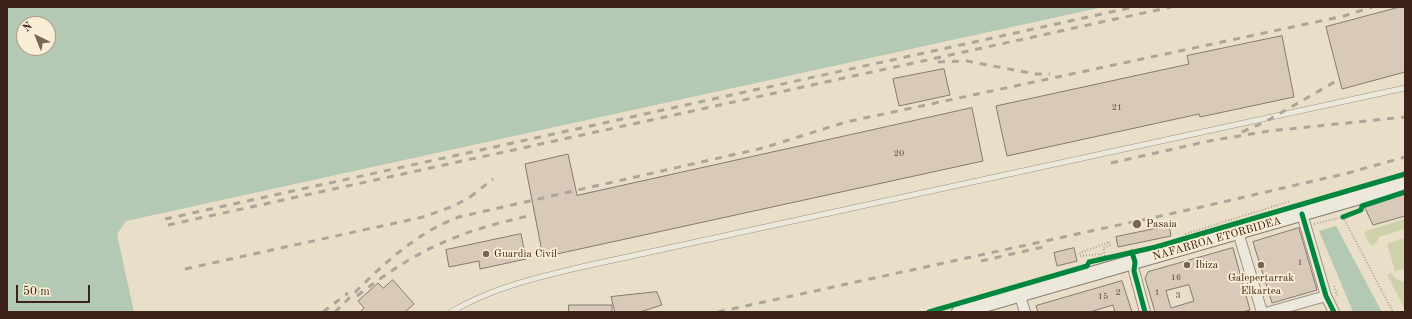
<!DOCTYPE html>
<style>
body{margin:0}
#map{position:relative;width:1412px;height:319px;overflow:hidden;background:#e9dfc8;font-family:"Old Standard TT",serif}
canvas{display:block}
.frame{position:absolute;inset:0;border:8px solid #3c2218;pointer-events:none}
.north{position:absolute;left:16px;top:16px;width:40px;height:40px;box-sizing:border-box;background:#f9eed3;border:1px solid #ad9c88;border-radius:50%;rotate:317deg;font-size:11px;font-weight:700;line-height:16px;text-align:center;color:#3c2218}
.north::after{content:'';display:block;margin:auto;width:14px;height:18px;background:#796456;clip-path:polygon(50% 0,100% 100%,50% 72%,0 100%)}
.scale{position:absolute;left:16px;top:285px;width:74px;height:18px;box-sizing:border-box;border:2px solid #3c2218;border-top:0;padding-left:5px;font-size:12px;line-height:14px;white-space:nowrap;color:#3c2218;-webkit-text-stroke:3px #f9eed3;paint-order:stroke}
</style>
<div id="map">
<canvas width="1412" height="319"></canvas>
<div class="frame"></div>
<div class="north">N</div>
<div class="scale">50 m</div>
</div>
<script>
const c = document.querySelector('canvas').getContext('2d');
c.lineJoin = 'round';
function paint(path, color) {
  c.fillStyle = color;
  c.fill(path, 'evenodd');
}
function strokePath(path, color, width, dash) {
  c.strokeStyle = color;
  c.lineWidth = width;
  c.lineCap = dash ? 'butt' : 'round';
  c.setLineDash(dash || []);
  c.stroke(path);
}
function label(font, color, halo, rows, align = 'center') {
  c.font = font + ' "Old Standard TT",serif';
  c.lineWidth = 3.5;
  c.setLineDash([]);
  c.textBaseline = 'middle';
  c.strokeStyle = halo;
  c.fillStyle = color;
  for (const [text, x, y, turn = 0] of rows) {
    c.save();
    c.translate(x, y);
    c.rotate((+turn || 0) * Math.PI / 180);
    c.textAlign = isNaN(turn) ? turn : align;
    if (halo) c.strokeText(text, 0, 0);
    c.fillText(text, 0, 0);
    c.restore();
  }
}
const green = new Path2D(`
 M1405 219V229L1379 237 1377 243 1371 246 1364 234 1366 231Z
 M1405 238V268L1395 271 1387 244Z
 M1391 273 1395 278 1405 283V309L1387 275Z`);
const water = new Path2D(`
 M7 7H1103L126 221 117 234 134 312H7ZM24 24H48V48H24Z
 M1336 226 1382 312H1353L1319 231Z`);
const building = new Path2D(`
 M1400 7H1405V72L1342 89 1326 27Z
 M1282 36 1294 97 1200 117 1199 114 1007 156 996 106 1189 64 1187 56Z
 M944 69 950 95 899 106 893 79Z
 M972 108 983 161 543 257 525 164 568 154 577 195Z
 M1405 194V216L1373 225 1364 206Z
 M1169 226 1171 236 1118 247 1116 237Z
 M1299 228 1317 290 1272 303 1253 242Z
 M521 234 526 259 480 269 479 261 449 267 446 250Z
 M1074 248 1077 261 1057 266 1054 253Z
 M1233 248 1250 310 1243 312H1155L1145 278 1148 272ZM1189 285 1194 301 1171 308 1166 291Z
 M393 280 414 304 405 312H360L364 308 358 301 378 283 383 288Z
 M1122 281 1132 312H1115L1113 305 1090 312H1038L1036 306Z
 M657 292 662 305 640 312H615L611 297Z
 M569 305H612V312H569Z`);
const path = new Path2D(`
 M1343 217 1361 210 1362 208
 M1314 224 1343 217 1393 312
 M1185 234 1291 201
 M1109 242 1110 245 1103 248 1105 255 1103 259 1101 254 1080 256V253Z
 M1334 286 1338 297`);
const service = new Path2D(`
 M451 312C491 288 535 278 581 267L1405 88`);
const minor = new Path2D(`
 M1302 214 1326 296 1334 312
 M1238 232 1262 312
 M1134 271 1145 312
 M1020 296 1025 312
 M1269 312 1326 296`);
const secondary = new Path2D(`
 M959 312 1405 184`);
const rail = new Path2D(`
 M938 62 967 61 1035 74H1050
 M1242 132 1265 122 1338 80
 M1111 163 1209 141 1269 131 1405 117
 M470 197 493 179
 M165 219 1134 7
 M168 225 1171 7
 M981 261 1043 247
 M185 269 423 217 454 206 475 194
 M357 296C417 249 459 231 533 215
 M323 312 348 293
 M335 312C372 276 409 235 459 217L763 148 846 122 1344 16 1372 7
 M718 312 1197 208 1348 173 1405 157`);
const cycleway = new Path2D(`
 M1302 214 1326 296 1334 312
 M1343 217 1361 210 1362 206 1405 192
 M1132 252 1135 262 1134 271 1145 312
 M929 312 1087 266 1089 262 1156 247 1405 174`);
const markers = [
 [1137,224,5,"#796456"],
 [486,254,4,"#796456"],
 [1187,265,4,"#796456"],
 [1261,265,4,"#796456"]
];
const numberNames = [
 ["21",1117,108],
 ["20",899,154],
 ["1",1300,263],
 ["16",1176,278],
 ["2",1118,293],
 ["1",1157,293],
 ["3",1178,296],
 ["15",1103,297]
];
const poiNames = [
 ["Pasaia",1146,224],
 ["Guardia Civil",494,254],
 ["Ibiza",1195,265],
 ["Galepertarrak",1261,278,"center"],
 ["Elkartea",1261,291,"center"]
];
const streetNames = [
 ["NAFARROA ETORBIDEA",1217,239,-16]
];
paint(green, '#ced1ab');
paint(water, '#b4c9b3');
paint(building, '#d9c9b9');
strokePath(building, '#837a6e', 1);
strokePath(service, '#9c9385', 6);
strokePath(minor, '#9c9385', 12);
strokePath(secondary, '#837a6e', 16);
strokePath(path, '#aca59c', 2, [1, 2]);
strokePath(service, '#ece8dc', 5);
strokePath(minor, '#ece8dc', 10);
strokePath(secondary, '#ece8dc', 14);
strokePath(rail, '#aca59c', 3, [7, 7]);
strokePath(cycleway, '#00873e', 5);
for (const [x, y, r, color] of markers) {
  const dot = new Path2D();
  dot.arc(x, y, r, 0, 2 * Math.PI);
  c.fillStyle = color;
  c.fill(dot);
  strokePath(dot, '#f9eed3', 1.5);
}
label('9px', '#644c41', null, numberNames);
label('11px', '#3c2218', '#f9eed3', poiNames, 'left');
label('11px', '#3c2218', '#f9eed3', streetNames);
</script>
